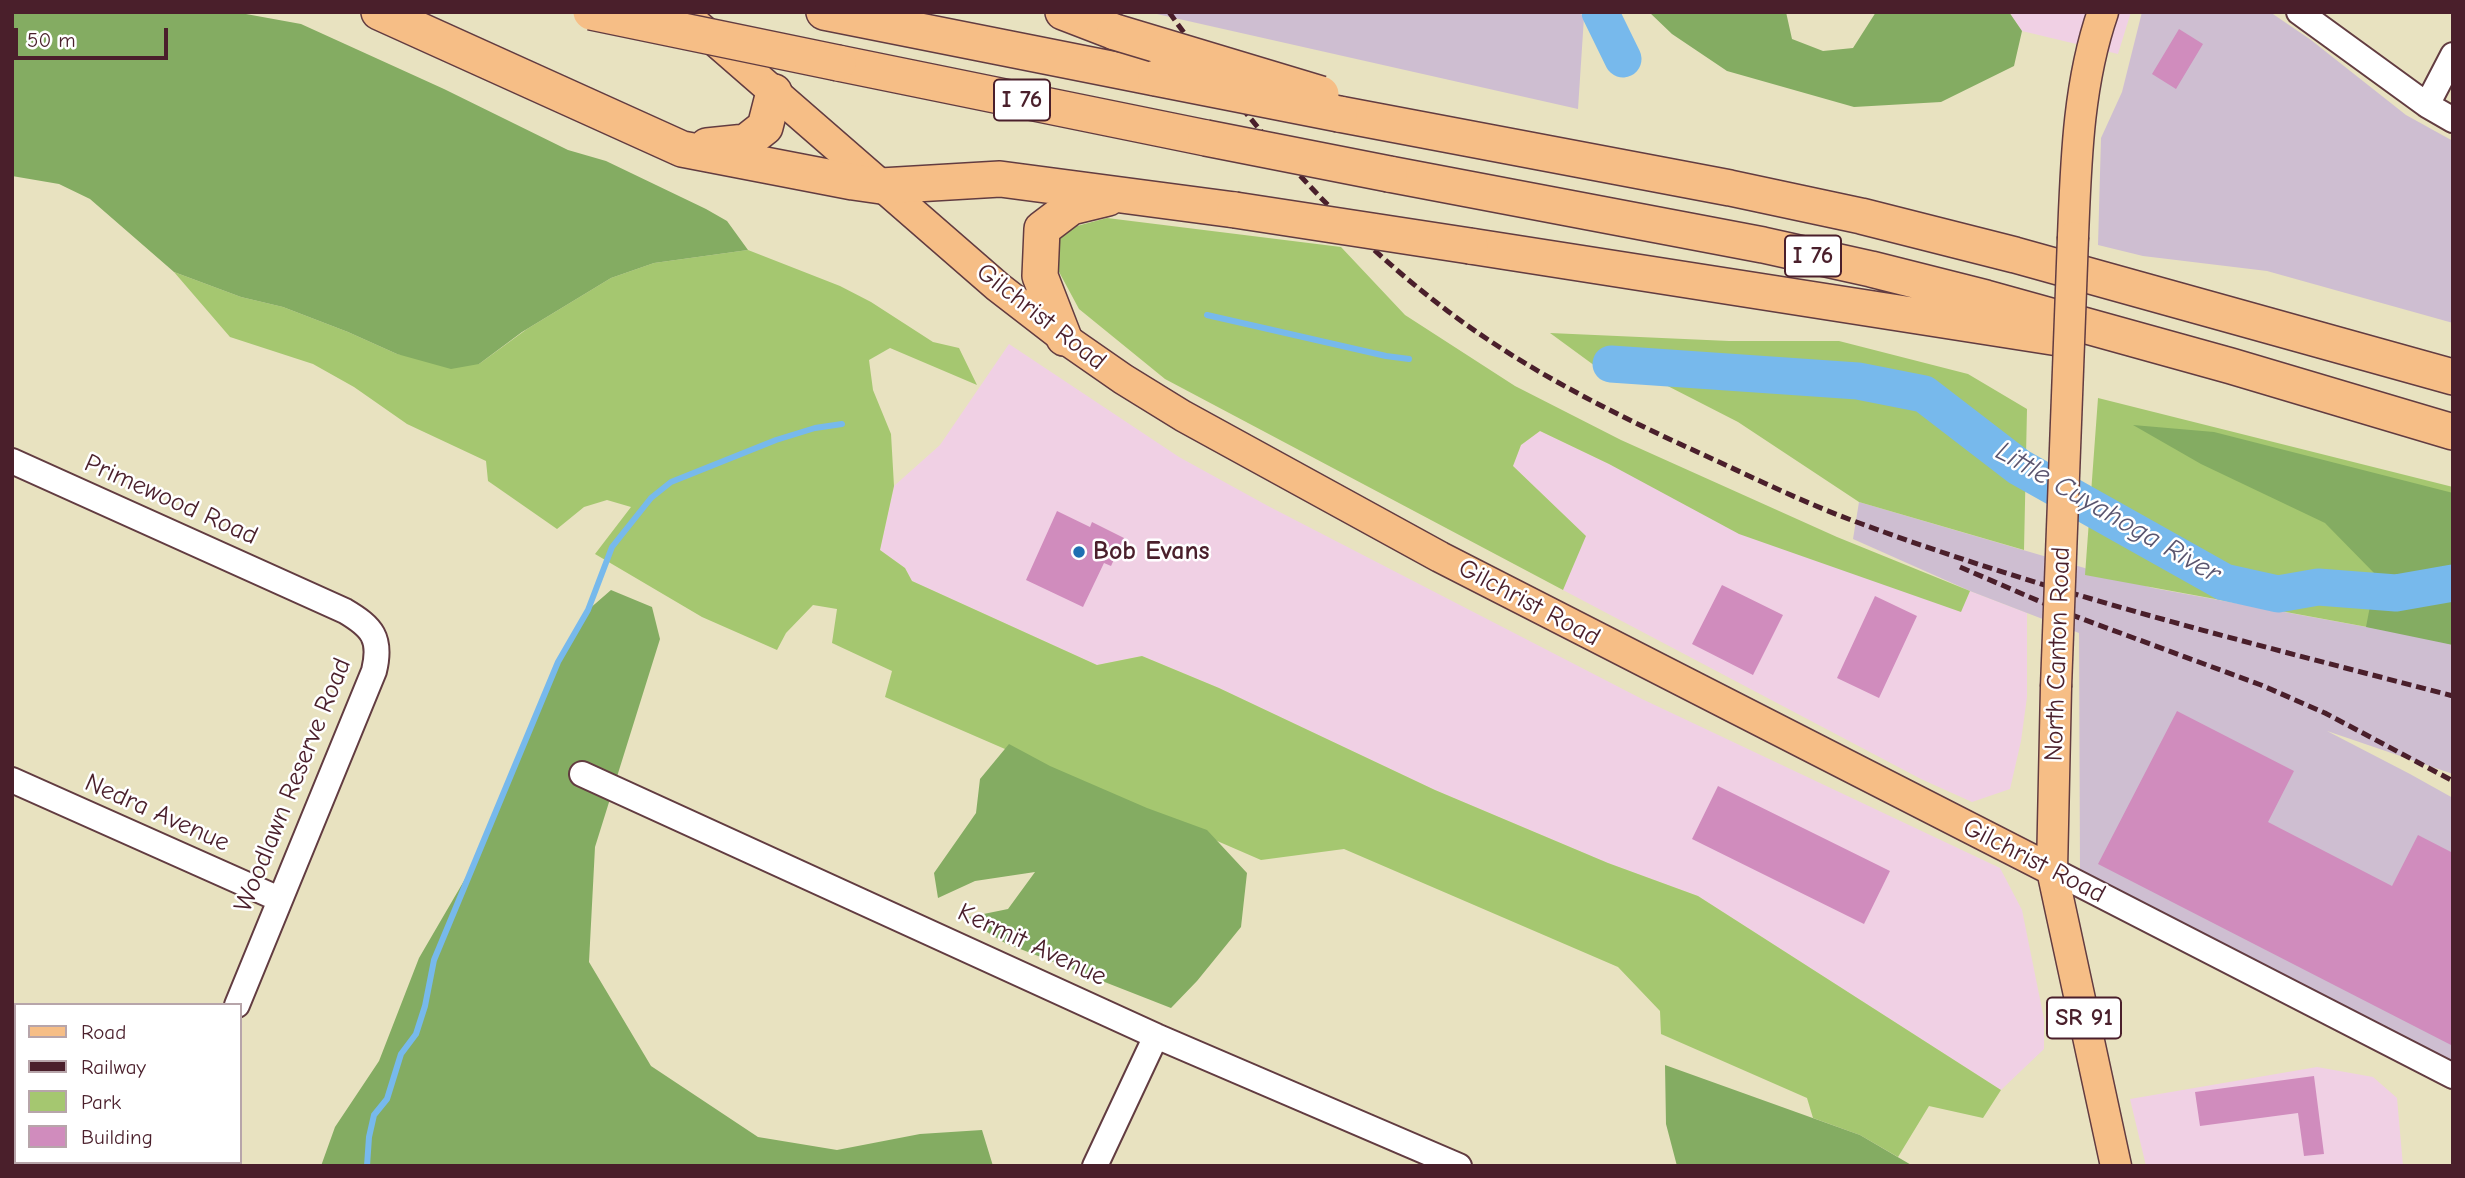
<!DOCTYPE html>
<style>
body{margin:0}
#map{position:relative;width:2465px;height:1178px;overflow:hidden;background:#e8e2c0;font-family:"Comic Neue",sans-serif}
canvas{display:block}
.frame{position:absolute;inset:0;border:14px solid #4a1f2b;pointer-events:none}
.legend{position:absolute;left:14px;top:1003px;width:228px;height:161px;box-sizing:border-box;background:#fff;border:2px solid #b7a5aa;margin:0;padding:9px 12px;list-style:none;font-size:21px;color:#4a1f2b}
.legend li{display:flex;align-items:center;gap:14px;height:35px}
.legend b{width:35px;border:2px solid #b7a5aa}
.scale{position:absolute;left:14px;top:28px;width:154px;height:32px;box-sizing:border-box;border:4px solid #4a1f2b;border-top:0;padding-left:9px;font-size:21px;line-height:24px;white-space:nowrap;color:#4a1f2b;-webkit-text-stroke:5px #fff;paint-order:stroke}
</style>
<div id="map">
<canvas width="2465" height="1178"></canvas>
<div class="frame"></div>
<ul class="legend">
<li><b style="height:9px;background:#f6be86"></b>Road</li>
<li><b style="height:9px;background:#4a1f2b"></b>Railway</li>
<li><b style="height:19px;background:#a5c770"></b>Park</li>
<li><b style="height:19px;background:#d08cbd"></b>Building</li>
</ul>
<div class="scale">50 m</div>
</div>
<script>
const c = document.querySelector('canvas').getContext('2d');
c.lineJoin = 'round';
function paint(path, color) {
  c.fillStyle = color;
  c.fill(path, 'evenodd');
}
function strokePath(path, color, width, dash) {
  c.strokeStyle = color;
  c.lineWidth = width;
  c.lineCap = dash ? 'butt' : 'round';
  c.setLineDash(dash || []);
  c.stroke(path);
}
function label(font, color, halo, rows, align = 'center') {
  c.font = font + ' "Comic Neue",sans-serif';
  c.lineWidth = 5;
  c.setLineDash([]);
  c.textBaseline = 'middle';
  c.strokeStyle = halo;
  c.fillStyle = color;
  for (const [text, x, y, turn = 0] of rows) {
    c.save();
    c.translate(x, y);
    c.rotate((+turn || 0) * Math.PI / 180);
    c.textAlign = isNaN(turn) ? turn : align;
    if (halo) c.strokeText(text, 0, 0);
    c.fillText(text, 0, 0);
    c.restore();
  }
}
const built = new Path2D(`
 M2009 12H2131L2118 54 2022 31Z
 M1009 344 1179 457 1268 506 1642 699 2000 868 2022 910 2044 1019V1049L2001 1090 1698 896 1608 863 1435 790 1219 688 1142 656 1097 665 912 581 905 568 880 550 894 486 940 445Z
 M1540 431 1609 464 1961 611 1970 591 2027 613V697L2021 741 2010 789 1972 802 1921 779 1563 590 1585 536 1513 466 1521 445Z
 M2317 1067 2373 1077 2397 1098 2403 1166H2146L2130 1099Z`);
const industrial = new Path2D(`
 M1148 12H1578L1584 17 1578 109Z
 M2142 12H2270L2311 40 2406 115 2453 141V323L2267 271 2143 256 2098 245 2101 138 2122 92Z
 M1859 502 2153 588 2427 638 2453 645V774L2327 731 2410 774 2453 798V1063L2080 873 2079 633 1970 591 1853 539Z`);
const green = new Path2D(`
 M1107 218 1341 247 1405 315 1515 386 1621 440 1837 537 1970 591 1961 612 1739 534 1609 464 1540 431 1521 445 1513 466 1586 536 1563 590 1165 379 1079 309 1051 257 1062 230Z
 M748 250 840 286 871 302 933 342 959 348 977 385 890 348 869 360 873 390 891 434 894 486 880 550 905 568 912 581 1097 665 1142 656 1219 688 1435 790 1608 863 1698 896 2001 1090 1983 1118 1929 1106 1898 1157 1860 1135 1813 1118 1807 1098 1661 1034 1660 1011 1618 967 1344 849 1261 860 885 697 892 671 832 643 837 609 813 605 786 633 777 650 702 617 595 554 631 507 607 500 584 507 557 529 488 481 486 461 407 424 354 387 313 364 230 337 174 272 241 297 283 307 348 332 397 354 479 364 527 329 611 278 654 263Z
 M1550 333 1729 341H1839L1968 374 2027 409 2024 550 1859 502 1738 422 1654 379 1606 374Z
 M2098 398 2453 487V645L2427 638 2085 575Z`);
const forest = new Path2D(`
 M12 12H235L301 24 444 89 568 150 606 161 706 209 727 221 748 250 654 263 611 278 522 332 479 364 451 369 397 354 348 332 283 307 241 297 174 272 90 199 59 184 12 176Z
 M1649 12H1786L1792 39 1823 51 1853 48 1876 12H2009L2022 31 2014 66 1941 102 1854 107 1727 71 1672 34Z
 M2133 425 2214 432 2453 493V645L2366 627 2376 575 2325 523 2201 464Z
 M611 590 652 607 660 639 595 847 589 962 651 1066 758 1137 837 1150 920 1134 982 1130 993 1166H321L335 1127 379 1061 419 958 472 867 558 662 588 610Z
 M1009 744 1050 766 1147 808 1207 830 1247 873 1241 927 1197 981 1171 1008 1005 943 964 918 1008 909 1035 872 975 881 938 898 934 873 976 813 980 779Z
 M1665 1065 1860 1135 1913 1166H1677L1666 1124Z`);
const stream = new Path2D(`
 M1207 315 1386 356 1409 359
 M1611 364H1618
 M367 1166 369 1137 374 1115 387 1099 401 1054 416 1034 425 1006 434 960 558 662 588 610 612 547 651 498 671 482 776 440 815 428 842 424`);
const river = new Path2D(`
 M1600 12 1623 59
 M1611 364 1858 381 1924 394 2019 467 2224 582 2278 594 2318 587 2396 593 2453 583`);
const building = new Path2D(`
 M2179 29 2203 44 2176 89 2152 74Z
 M1057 511 1090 527 1092 522 1124 538 1111 566 1104 563 1083 607 1026 580Z
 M1722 585 1783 615 1753 675 1692 644Z
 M1875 596 1917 616 1879 698 1837 678Z
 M2177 711 2294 771 2268 822 2392 886 2418 835 2453 853V1046L2098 864Z
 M1718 786 1890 871 1864 924 1692 839Z
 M2314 1076 2324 1154 2304 1156 2298 1113 2200 1126 2195 1092Z`);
const minor = new Path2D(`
 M2299 12 2427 105 2453 120
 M2427 105 2453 55
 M12 461 345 611C372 627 382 638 374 671L237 1005
 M582 774 1156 1036 1459 1166
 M12 780 279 899
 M2052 870 2453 1076
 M12 1100 16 1101
 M155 1162 163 1166
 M1095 1166 1156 1036`);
const major = new Path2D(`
 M682 12 998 287 1064 338 1123 379 1183 416 1440 557 2052 870
 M2073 237C2076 162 2078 84 2103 12
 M2056 687 2052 870 2116 1166`);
const highway = new Path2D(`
 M379 12 682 149 853 182 881 186 1000 179 1235 210
 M824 12 1156 78
 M1063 12 1115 32
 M838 63 1206 138
 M1339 114 1730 188 1861 216 2015 255 2453 377
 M707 146 746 142 765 127 774 92
 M1389 174 1763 245 1871 269 1986 298 2231 366 2453 432
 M1470 246 2065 339
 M1064 338 1040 276 1042 229 1071 207 1108 198`);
const rail = new Path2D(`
 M1169 12C1245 118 1329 218 1432 299 1514 364 1609 412 1704 455 1756 479 1809 505 1862 524 2054 595 2255 644 2453 696
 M1960 567 2069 614 2261 685 2325 713 2453 781`);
const majorBridge = new Path2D(`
 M2056 687 2073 237`);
const highwayBridge = new Path2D(`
 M591 12 838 63
 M1115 32 1321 94
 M1156 78 1339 114
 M1206 138 1389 174
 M1235 210 1470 246`);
const markers = [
 [1079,552,7,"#1f6fb2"]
];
const shields = [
 [1022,100,56],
 [1813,256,56],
 [2084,1018,74]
];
const shieldNames = [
 ["I 76",1022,100],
 ["I 76",1813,256],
 ["SR 91",2084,1018]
];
const streetNames = [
 ["Gilchrist Road",1041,317,38],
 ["Primewood Road",171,500,24],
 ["Gilchrist Road",1529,603,28],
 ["North Canton Road",2058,654,-88],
 ["Woodlawn Reserve Road",293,785,-68],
 ["Nedra Avenue",157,813,24],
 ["Gilchrist Road",2034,861,27],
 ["Kermit Avenue",1032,945,25]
];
const poiNames = [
 ["Bob Evans",1093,552]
];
const waterNames = [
 ["Little Cuyahoga River",2108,513,30]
];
paint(built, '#f0d0e4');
paint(industrial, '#cebed1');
paint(green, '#a5c770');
paint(forest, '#84ac62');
strokePath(stream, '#77b9ec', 6);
strokePath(river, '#77b9ec', 37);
paint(building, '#d08cbd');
strokePath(minor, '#623c41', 28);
strokePath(major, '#623c41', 33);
strokePath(highway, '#623c41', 38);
strokePath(minor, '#fff', 24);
strokePath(major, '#f6be86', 30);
strokePath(highway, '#f6be86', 35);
strokePath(rail, '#4a1f2b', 5, [10, 5]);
strokePath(majorBridge, '#623c41', 33, []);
strokePath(highwayBridge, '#623c41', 38, []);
strokePath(majorBridge, '#f6be86', 30);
strokePath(highwayBridge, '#f6be86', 35);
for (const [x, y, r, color] of markers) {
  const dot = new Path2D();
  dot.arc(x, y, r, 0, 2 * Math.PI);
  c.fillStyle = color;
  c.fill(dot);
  strokePath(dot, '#fff', 2.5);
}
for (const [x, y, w] of shields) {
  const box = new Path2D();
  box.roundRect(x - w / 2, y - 20.5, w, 41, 5);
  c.fillStyle = '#fff';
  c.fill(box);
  strokePath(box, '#4a1f2b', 2);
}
label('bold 24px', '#4a1f2b', null, shieldNames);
label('26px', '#4a1f2b', '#fff', streetNames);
label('bold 26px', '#4a1f2b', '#fff', poiNames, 'left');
label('italic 28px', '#5a556f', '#fff', waterNames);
</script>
